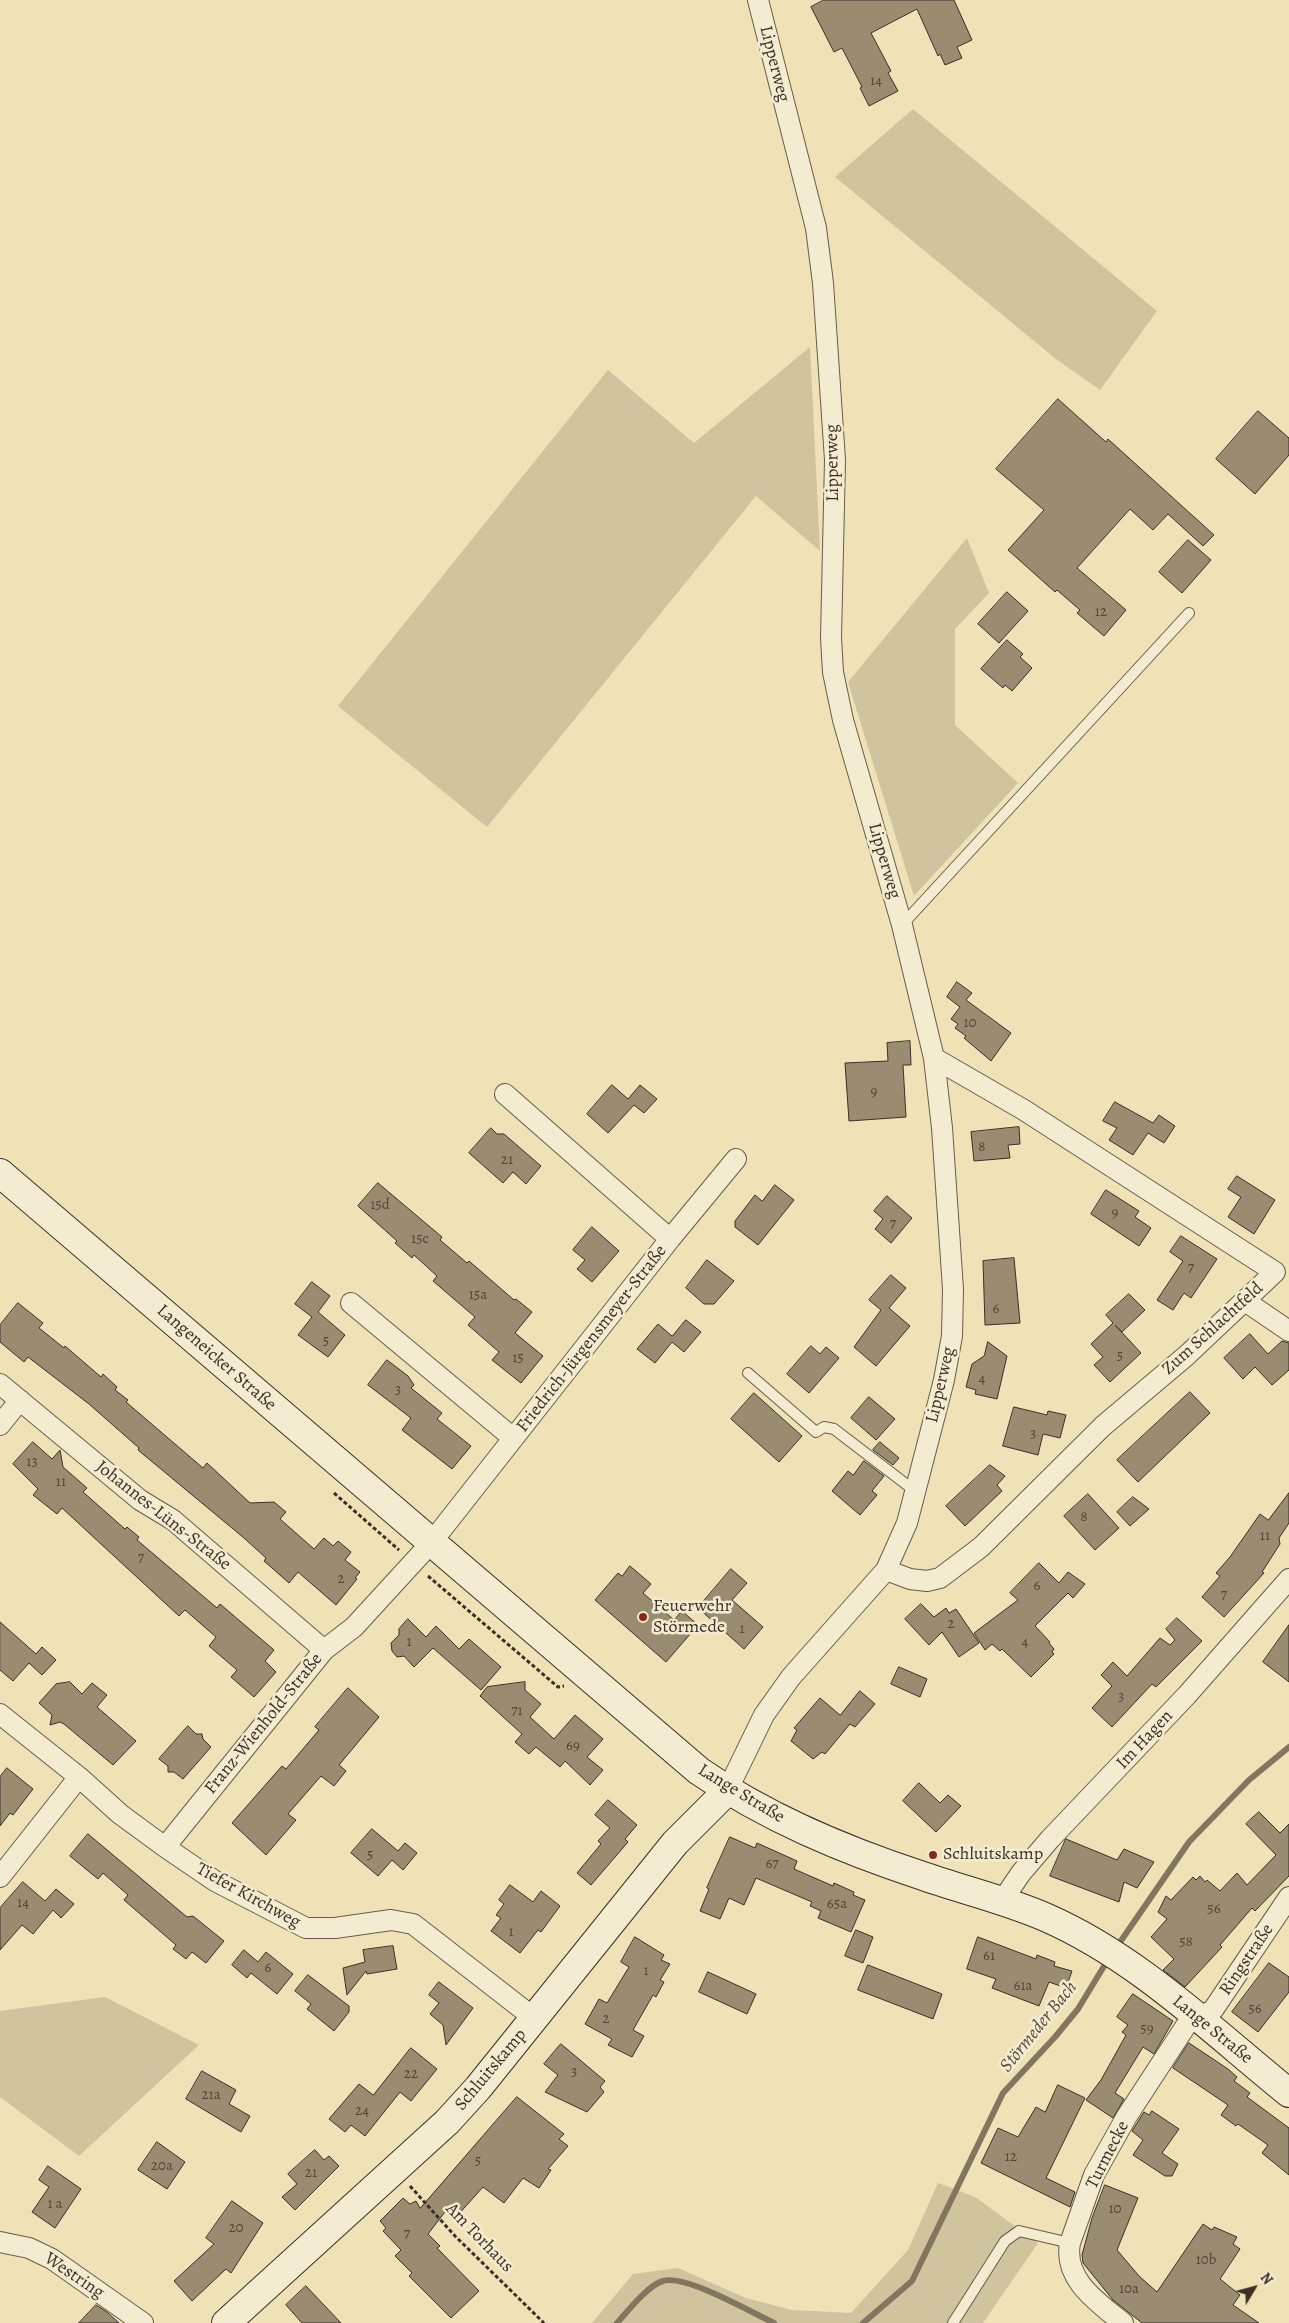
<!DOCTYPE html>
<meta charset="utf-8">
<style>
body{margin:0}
#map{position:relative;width:1289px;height:2323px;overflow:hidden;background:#eee2b6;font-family:Alegreya,serif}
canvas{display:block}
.north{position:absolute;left:1229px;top:2263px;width:50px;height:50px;-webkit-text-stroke:4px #f4ecd0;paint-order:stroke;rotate:53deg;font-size:14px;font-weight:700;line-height:20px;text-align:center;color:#3c2f26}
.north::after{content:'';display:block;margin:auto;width:18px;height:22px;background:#3c2f26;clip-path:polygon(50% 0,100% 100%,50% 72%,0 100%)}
</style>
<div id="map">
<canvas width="1289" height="2323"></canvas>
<div class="north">N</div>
</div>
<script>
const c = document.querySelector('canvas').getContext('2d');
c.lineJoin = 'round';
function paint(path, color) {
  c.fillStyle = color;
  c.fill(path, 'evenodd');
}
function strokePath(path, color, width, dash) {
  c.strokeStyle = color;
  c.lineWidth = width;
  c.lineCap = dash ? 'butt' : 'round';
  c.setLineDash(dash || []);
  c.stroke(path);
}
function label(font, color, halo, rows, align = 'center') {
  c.font = font + ' Alegreya,serif';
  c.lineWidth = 5;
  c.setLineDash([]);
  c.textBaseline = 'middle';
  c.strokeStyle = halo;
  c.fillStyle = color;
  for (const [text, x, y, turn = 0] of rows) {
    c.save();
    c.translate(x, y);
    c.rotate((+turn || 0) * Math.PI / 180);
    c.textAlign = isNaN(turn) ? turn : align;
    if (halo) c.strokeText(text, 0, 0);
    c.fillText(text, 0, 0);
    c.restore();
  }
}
const green = new Path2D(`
 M913 109 1157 311 1100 390 1056 359 835 177Z
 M810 347 820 551 756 496 487 827 338 706 608 370 694 443Z
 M967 538 989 593 955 629V725L1018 783 914 896 848 682Z
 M105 1997 199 2045 79 2156 0 2097V2011Z
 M938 2183 975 2197 1038 2243 983 2323H592L633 2274 678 2268 746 2298 792 2310 851 2313 908 2250Z`);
const stream = new Path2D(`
 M1116 1948 1189 1842 1249 1780 1289 1747
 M617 2323C627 2312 648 2285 663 2281 685 2274 751 2312 774 2323
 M863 2323 912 2281 1003 2093 1055 2037 1078 2009 1109 1958`);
const building = new Path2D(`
 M824 0H954L972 40 957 47 962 58 945 65 940 54 938 56 917 9 871 33 891 71 888 73 898 91 869 106 860 88 862 87 842 48 834 52 811 7Z
 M1058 399 1106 442 1108 439 1214 535 1203 546 1168 514 1153 530 1130 509 1077 568 1126 610 1104 636 1077 613 1080 610 1057 590 1055 592 1008 550 1044 510 996 469Z
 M1258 411 1289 438V455L1255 494 1216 459Z
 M1188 540 1211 560 1182 593 1159 572Z
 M1007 592 1028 611 999 643 978 624Z
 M1007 640 1023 654 1020 657 1032 668 1012 691 1005 685 1003 688 981 669Z
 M957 982 972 993 966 1000 1011 1033 991 1061 964 1038 966 1036 955 1028 958 1024 951 1019 960 1007 947 997Z
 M910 1041 911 1065H903L906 1117 849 1121 845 1063 888 1061 887 1043Z
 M612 1085 628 1099 640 1085 657 1099 644 1113 634 1105 608 1133 587 1114Z
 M1115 1102 1153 1123 1159 1115 1175 1126 1164 1143 1148 1133 1133 1155 1109 1140 1117 1128 1103 1121Z
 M1019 1127 1020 1144 1008 1145 1010 1158 974 1161 971 1132Z
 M491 1128 497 1134H504L541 1166 526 1184 513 1172 503 1183 469 1153Z
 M1237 1176 1275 1200 1254 1234 1228 1217 1241 1197 1228 1189Z
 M378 1183 442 1237 440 1240 467 1263 469 1261 514 1300 516 1299 532 1312 515 1333 543 1356 521 1383 492 1360 499 1352 468 1325 475 1317 433 1281 437 1276 414 1255 412 1258 395 1243 397 1241 358 1206Z
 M775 1185 794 1200 758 1245 735 1227V1221L755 1195 762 1201Z
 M1106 1190 1139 1211 1135 1217 1151 1228 1139 1246 1091 1214Z
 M887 1196 912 1218 891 1243 875 1229 883 1219 874 1211Z
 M592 1227 619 1251 592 1282 577 1269 585 1260 573 1250Z
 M1181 1236 1217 1259 1191 1298 1184 1293 1173 1310 1157 1300 1183 1261 1170 1252Z
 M1014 1258 1020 1323 985 1325 983 1261Z
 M707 1260 734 1281 714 1304H704L686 1288Z
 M891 1275 906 1288 889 1308 910 1326 876 1366 854 1347 881 1310 869 1300Z
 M312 1282 330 1296 318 1312 345 1335 328 1357 298 1335 312 1317 295 1304Z
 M1129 1294 1145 1310 1122 1332 1115 1325 1141 1353 1110 1382 1094 1365 1103 1357 1091 1344 1113 1323 1106 1315Z
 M18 1303 43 1323 39 1328 64 1348 65 1346 101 1377 103 1374 117 1387 115 1390 128 1400 126 1402 203 1468 207 1463 250 1503 274 1502 286 1512 280 1519 314 1549 324 1538 333 1546 338 1541 351 1552 345 1560 360 1572 355 1578 357 1579 336 1605 298 1572 289 1583 264 1561 266 1558 244 1538 138 1450 139 1448 89 1404 28 1357 24 1362 0 1342V1325Z
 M686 1320 701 1332 684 1352 672 1342 655 1363 637 1349 658 1324 672 1336Z
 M1250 1334 1268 1354 1282 1341 1289 1343V1370L1272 1385 1255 1367 1243 1379 1224 1358Z
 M988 1342 1007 1356 997 1399 975 1394 976 1390 966 1387 972 1364 984 1356Z
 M811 1346 820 1354 826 1347 839 1358 809 1393 787 1374Z
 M387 1360 408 1376 414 1385 411 1388 442 1413 437 1419 471 1446 452 1469 402 1430 411 1418 368 1385Z
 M1190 1392 1210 1413 1138 1482 1117 1460Z
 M754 1393 802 1436 779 1462 731 1419Z
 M869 1397 895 1419 876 1440 851 1418Z
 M1014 1407 1047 1415 1048 1411 1066 1415 1060 1438 1043 1434 1038 1455 1003 1446Z
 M33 1442 52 1459 60 1450 63 1467 87 1488 83 1492 125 1529 127 1527 139 1537 137 1540 217 1608 220 1604 274 1650 265 1661 276 1672 254 1697 231 1677 237 1670 209 1646 216 1637 185 1610 179 1616 62 1508 57 1514 33 1495 38 1489 13 1464Z
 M880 1442 899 1458 893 1465 873 1450Z
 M864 1461 884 1476 872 1491 877 1495 860 1515 832 1491 848 1471 853 1475Z
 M990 1465 1005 1476 997 1485 1002 1491 965 1526 946 1506Z
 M1289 1493V1523L1279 1538 1280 1544 1262 1572 1264 1573 1224 1617 1202 1597 1220 1576 1216 1573 1230 1557 1260 1514 1268 1520Z
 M1088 1494 1119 1528 1095 1550 1064 1516Z
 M1133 1497 1149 1509 1130 1526 1117 1512Z
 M1039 1563 1059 1583 1068 1572 1085 1584 1073 1598 1068 1593 1035 1626 1050 1642 1049 1643 1054 1649 1052 1652 1054 1654 1031 1677 1002 1649 1000 1651 992 1644 985 1650 974 1633 1018 1600 1010 1593Z
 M630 1566 651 1584 643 1593 674 1620 682 1611 698 1625 666 1662 595 1600 618 1573 622 1576Z
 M731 1569 747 1583 732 1600 763 1627 744 1649 698 1608Z
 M921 1604 934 1617 946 1608 949 1613 956 1609 979 1643 959 1657 942 1632 929 1645 905 1619Z
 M1177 1618 1202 1641 1156 1687 1152 1684 1112 1727 1092 1708 1112 1686 1101 1675 1113 1662 1127 1676 1160 1638 1170 1645 1175 1640 1166 1629Z
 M408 1619 426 1637 436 1626 459 1649 469 1639 501 1667 481 1690 433 1648 414 1667 404 1656 397 1657 392 1651 391 1643 399 1635V1629Z
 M0 1622 36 1654 42 1647 56 1660 42 1675 29 1663 13 1681 0 1670Z
 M1289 1625V1682L1263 1662Z
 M899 1667 927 1679 920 1697 891 1684Z
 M70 1682 82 1694 92 1683 107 1695 97 1707 136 1741 113 1765 64 1724 60 1722 50 1725 52 1715 39 1703 56 1684Z
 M525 1682V1690L541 1704 530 1717 554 1739 575 1715 603 1739 587 1757 603 1770 590 1785 565 1761 560 1767 536 1747 529 1754 515 1742 522 1734 480 1696 487 1687Z
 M348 1688 379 1717 339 1765 346 1771 334 1786 321 1776 288 1814 296 1820 266 1855 232 1823 282 1766 286 1769 319 1730 315 1727Z
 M860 1691 875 1704 855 1727 850 1724 825 1754 822 1752 813 1759 791 1741 797 1730 794 1728 820 1698 840 1715Z
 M188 1726 196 1734H202L203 1739 211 1747 183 1779 174 1772H168V1766L159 1759Z
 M7 1768 33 1789 13 1815 10 1813 0 1826V1777Z
 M919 1783 940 1803 948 1795 961 1806 936 1832 903 1801Z
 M608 1800 637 1825 625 1839 628 1842 591 1885 577 1873 601 1844 598 1841 610 1828 595 1815Z
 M1259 1812 1280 1833 1289 1824V1876L1255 1911 1252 1908 1220 1945 1222 1947 1185 1987 1163 1970 1174 1959 1151 1937 1167 1919 1158 1912 1166 1896 1171 1900 1193 1877 1196 1880 1200 1876 1205 1882 1207 1880 1220 1891 1237 1873 1247 1885 1276 1855 1246 1824Z
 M372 1829 398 1851 405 1843 417 1853 403 1870 392 1860 378 1876 351 1853Z
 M88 1834 187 1917 193 1916 224 1941 206 1963 192 1952 186 1959 173 1949 176 1945 124 1900 128 1895 103 1873 98 1879 70 1856Z
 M730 1837 755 1848 757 1843 797 1861 794 1869 833 1886 834 1883 854 1892 853 1895 865 1900 851 1932 818 1918 821 1911 810 1906 812 1902 756 1878 744 1905 729 1898 720 1919 700 1911 709 1889 707 1888Z
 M1066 1839 1117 1860 1124 1849 1154 1862 1137 1888 1124 1882 1119 1902 1050 1876Z
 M23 1882 45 1901 56 1889 74 1904 61 1918 53 1910 33 1934 22 1925 0 1950V1908Z
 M510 1885 533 1902 541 1891 560 1906 541 1932 538 1930 520 1953 491 1931 501 1918 496 1915 504 1904 499 1900Z
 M856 1930 873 1937 863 1963 845 1956Z
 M635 1937 664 1955 661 1960 670 1964 660 1980 664 1982 656 1997 653 1995 633 2030 644 2036 632 2057 608 2045 612 2039 585 2024 599 1999 607 2003 629 1967 621 1962Z
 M978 1937 1036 1959 1037 1955 1055 1962 1054 1966 1072 1971 1066 1988 1049 1982 1039 2006 992 1988 996 1979 967 1969Z
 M393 1946 397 1969 367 1974 366 1971 347 1995 343 1968 365 1962 363 1950Z
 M244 1950 258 1962 266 1952 293 1974 277 1994 251 1973 247 1978 232 1965Z
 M1269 1963 1289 1977V1992L1258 2032 1232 2012Z
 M868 1965 942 1994 933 2019 858 1990Z
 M708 1972 756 1994 747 2014 699 1992Z
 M308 1975 349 2006V2012L334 2031 307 2009 311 2004 295 1991Z
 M439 1982 473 2008 446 2045 443 2025 430 2014 439 2003 429 1995Z
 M1133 1994 1173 2021 1154 2054 1143 2047 1115 2093 1124 2099 1113 2118 1086 2100 1101 2080 1126 2035 1122 2032 1128 2025 1117 2017Z
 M1189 2043 1228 2069 1237 2077 1234 2081 1250 2093 1247 2097 1289 2128V2175L1262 2153 1268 2145 1238 2124 1236 2126 1221 2115 1228 2105 1173 2068Z
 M561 2044 605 2081 600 2087 604 2092 587 2112 545 2092 558 2075 544 2064Z
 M411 2048 437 2069 411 2101 400 2092 365 2136 351 2125 345 2132 329 2119 359 2084 373 2095Z
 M202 2071 236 2090 229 2104 250 2116 241 2132 186 2099Z
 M1058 2085 1085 2098 1046 2178 1075 2192 1070 2207 981 2163 998 2128 1018 2137 1036 2107 1045 2112Z
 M517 2097 564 2134 559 2139 568 2146 548 2169 551 2170 539 2188 523 2178 504 2203 483 2187 457 2216 448 2208 428 2234 440 2246 437 2248 479 2291 451 2318 409 2276 412 2273 395 2256 401 2250 383 2231 386 2228 380 2221 403 2198 410 2204 416 2201 420 2208Z
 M1152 2111 1179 2129 1162 2153 1178 2164 1172 2176H1165L1133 2155 1143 2140 1132 2131 1144 2112 1149 2115Z
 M157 2142 185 2162 167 2189 138 2170Z
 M315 2150 324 2160 329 2156 339 2166 295 2210 282 2197 297 2184 288 2174Z
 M48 2166 81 2189 55 2228 32 2212 49 2187 39 2180Z
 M1105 2185 1138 2198 1117 2250 1139 2276 1157 2292 1203 2224 1212 2230 1214 2227 1237 2237 1233 2244 1240 2249 1220 2279 1240 2295 1233 2305 1259 2323H1142L1113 2300 1083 2263 1082 2255 1092 2218Z
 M232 2201 263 2223 231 2273 226 2269 192 2301 174 2281 214 2244 206 2238Z
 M306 2286 341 2323H302L286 2305Z
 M96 2305 107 2312 119 2323H79Z`);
const path = new Path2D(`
 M334 1493 399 1550
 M428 1576 558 1687 564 1686
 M410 2186 455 2236 544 2323`);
const lane = new Path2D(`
 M902 925 1189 613
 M748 1373 816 1432 824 1427 834 1429 915 1491
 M953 2323 1005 2241 1019 2231 1070 2243`);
const street = new Path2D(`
 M505 1094 670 1239
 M1245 1301 1289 1331
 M351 1303 513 1438
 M0 1384 140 1500 173 1520 324 1650
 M0 1425 20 1400
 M886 1570 910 1579 927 1581 940 1578 981 1547 1103 1426 1186 1356 1275 1272 1024 1110 934 1058
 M0 1714 79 1777 120 1814 165 1847 215 1881 306 1928H335L391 1920 413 1924 534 2018
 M727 1791 764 1715 791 1677 886 1570 907 1523 944 1380 952 1336 953 1289 942 1128 934 1058 902 925 843 720 833 672 831 638 835 460 823 283 816 228 758 0
 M165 1847 324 1650 354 1627 431 1543 670 1239 736 1159
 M0 1877 79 1777
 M1002 1901 1021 1873 1050 1839 1187 1695 1289 1579
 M0 2242 29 2248 52 2259 143 2323
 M1123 2323C1099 2303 1063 2280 1070 2243L1094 2175 1127 2116 1187 2024 1213 2010 1289 1897`);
const secondary = new Path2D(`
 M0 1173 699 1771C767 1818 844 1850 923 1876 963 1890 1006 1900 1045 1917 1137 1957 1211 2030 1289 2093
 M226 2323 447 2122 478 2088 675 1843 727 1791`);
const markers = [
 [643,1617,5,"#8f2418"],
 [933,1855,5,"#8f2418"]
];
const numberNames = [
 ["14",876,81],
 ["12",1101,612],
 ["10",970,1023],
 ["9",874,1092],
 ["8",982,1147],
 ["21",507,1160],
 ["15d",380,1205],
 ["9",1115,1213],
 ["7",893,1224],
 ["15c",420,1239],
 ["7",1191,1268],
 ["15a",478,1295],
 ["6",996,1309],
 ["5",326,1341],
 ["5",1120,1356],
 ["15",518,1358],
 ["4",982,1379],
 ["3",398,1390],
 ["3",1033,1434],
 ["13",32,1462],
 ["11",61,1482],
 ["8",1084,1517],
 ["11",1265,1536],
 ["7",141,1558],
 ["2",341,1579],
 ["6",1037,1586],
 ["7",1224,1595],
 ["2",951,1624],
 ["1",742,1629],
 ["1",409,1642],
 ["4",1025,1642],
 ["3",1121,1697],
 ["71",517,1711],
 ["69",573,1746],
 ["5",370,1855],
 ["67",772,1864],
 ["14",23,1903],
 ["65a",837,1904],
 ["56",1214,1909],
 ["1",511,1932],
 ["58",1186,1942],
 ["61",989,1956],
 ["6",268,1968],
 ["1",646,1971],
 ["61a",1023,1986],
 ["56",1255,2009],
 ["2",606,2019],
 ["59",1147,2029],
 ["3",574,2072],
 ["22",411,2074],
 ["21a",211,2095],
 ["24",362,2111],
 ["12",1011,2157],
 ["5",478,2161],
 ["20a",162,2166],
 ["21",311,2173],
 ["1 a",55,2204],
 ["10",1115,2209],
 ["20",236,2228],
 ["7",407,2234],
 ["10b",1206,2260],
 ["10a",1129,2289]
];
const streetNames = [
 ["Lipperweg",774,64,76],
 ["Lipperweg",833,463,-91],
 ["Lipperweg",884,861,74],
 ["Zum Schlachtfeld",1213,1329,-42],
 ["Friedrich-Jürgensmeyer-Straße",592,1339,-52],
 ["Langeneicker Straße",216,1358,41],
 ["Lipperweg",941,1385,-77],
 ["Johannes-Lüns-Straße",163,1516,38],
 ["Franz-Wienhold-Straße",264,1724,-51],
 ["Im Hagen",1145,1740,-47],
 ["Lange Straße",741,1794,31],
 ["Tiefer Kirchweg",248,1896,29],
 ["Ringstraße",1247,1960,-56],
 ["Lange Straße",1212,2030,39],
 ["Schluitskamp",491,2070,-50],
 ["Turmecke",1108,2155,-63],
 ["Am Torhaus",479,2238,46],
 ["Westring",74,2276,34]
];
const poiNames = [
 ["Feuerwehr",653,1607],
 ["Störmede",653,1628],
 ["Schluitskamp",943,1855]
];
const waterNames = [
 ["Störmeder Bach",1039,2027,-51]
];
paint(green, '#d0c49e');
strokePath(stream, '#82765f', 6);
paint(building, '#998c71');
strokePath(building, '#3c2f26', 1);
strokePath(lane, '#685c4a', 12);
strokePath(street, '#685c4a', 22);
strokePath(secondary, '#3c2f26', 30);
strokePath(path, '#3c2f26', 3, [4, 2.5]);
strokePath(lane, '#f4ecd0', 10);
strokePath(street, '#f4ecd0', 20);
strokePath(secondary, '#f4ecd0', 28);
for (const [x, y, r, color] of markers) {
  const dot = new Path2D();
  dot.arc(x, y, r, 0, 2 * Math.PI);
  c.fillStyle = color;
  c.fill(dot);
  strokePath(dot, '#f4ecd0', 2);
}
label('15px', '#534639', null, numberNames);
label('18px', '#3c2f26', '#f4ecd0', streetNames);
label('18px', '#3c2f26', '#f4ecd0', poiNames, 'left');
label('italic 19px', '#594c3e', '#f4ecd0', waterNames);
</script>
